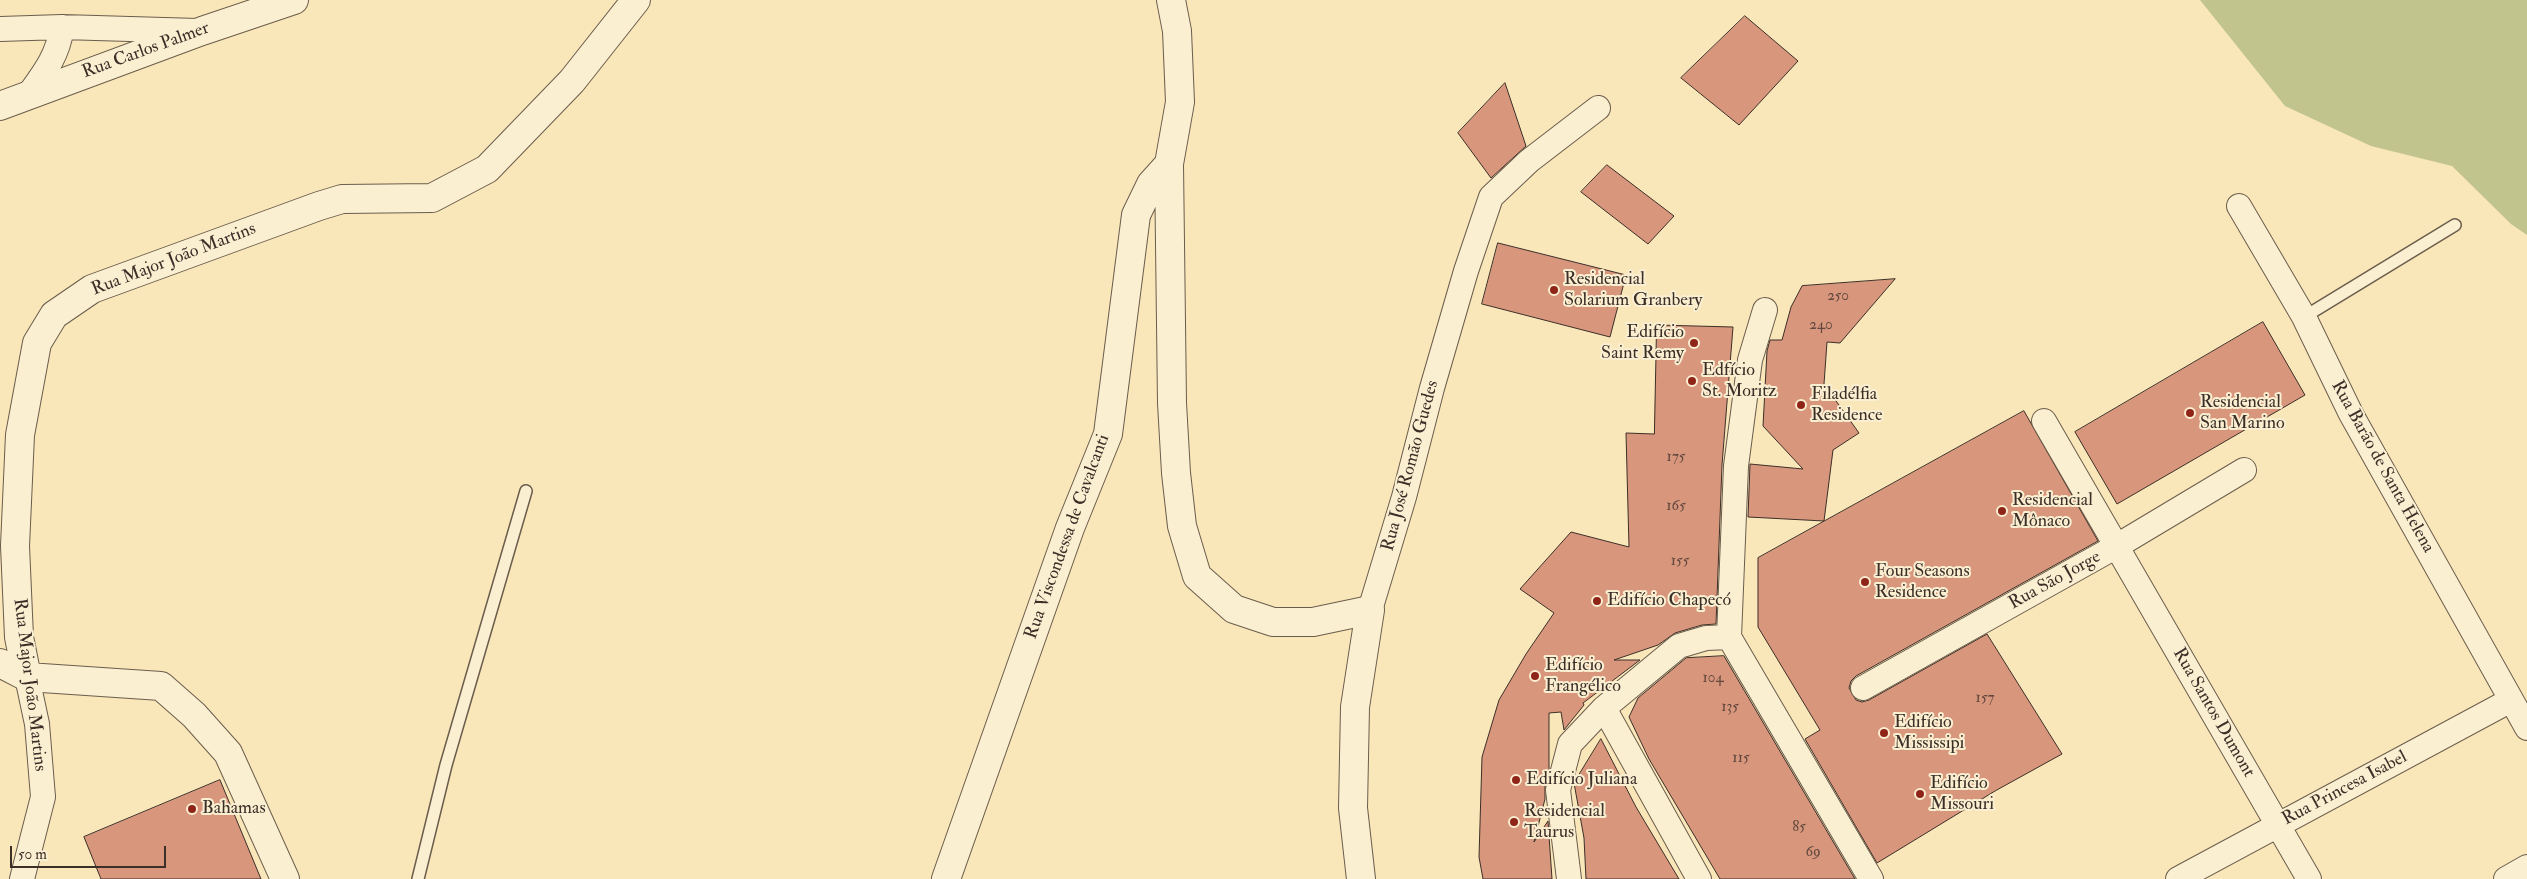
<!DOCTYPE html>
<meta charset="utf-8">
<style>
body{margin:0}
#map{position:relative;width:2527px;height:879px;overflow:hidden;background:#f9e6b9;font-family:"IM FELL Double Pica",serif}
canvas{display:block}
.scale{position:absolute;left:10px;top:846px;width:156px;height:22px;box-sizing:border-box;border:2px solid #3c2f28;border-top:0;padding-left:6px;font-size:15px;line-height:18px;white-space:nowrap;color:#3c2f28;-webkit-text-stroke:4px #fbefd2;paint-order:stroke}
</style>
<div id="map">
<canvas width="2527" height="879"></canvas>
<div class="scale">50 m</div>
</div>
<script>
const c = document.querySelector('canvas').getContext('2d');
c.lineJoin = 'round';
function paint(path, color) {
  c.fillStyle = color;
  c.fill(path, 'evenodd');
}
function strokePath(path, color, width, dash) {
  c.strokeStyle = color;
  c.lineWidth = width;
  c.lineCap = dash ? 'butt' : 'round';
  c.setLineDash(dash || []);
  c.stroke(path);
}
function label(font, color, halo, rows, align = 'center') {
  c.font = font + ' "IM FELL Double Pica",serif';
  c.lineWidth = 4;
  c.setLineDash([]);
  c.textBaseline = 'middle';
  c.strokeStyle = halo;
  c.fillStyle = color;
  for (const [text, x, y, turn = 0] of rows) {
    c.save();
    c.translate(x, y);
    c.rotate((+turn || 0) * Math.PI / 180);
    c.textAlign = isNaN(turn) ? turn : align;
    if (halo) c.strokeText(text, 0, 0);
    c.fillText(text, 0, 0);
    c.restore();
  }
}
const green = new Path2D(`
 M2200 0H2527V235L2511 224 2452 166 2371 146 2285 106Z`);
const building = new Path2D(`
 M1745 16 1798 61 1739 125 1681 78Z
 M1505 83 1526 146 1491 178 1458 133Z
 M1607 165 1674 216 1648 244 1581 192Z
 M1498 243 1626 275 1610 337 1482 304Z
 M1895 279 1840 343 1827 342 1824 384 1859 433 1833 450 1824 521 1748 517 1750 464 1803 469 1763 426 1767 351 1770 340H1782L1791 307 1802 286Z
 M2263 322 2305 395 2117 504 2075 432Z
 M1657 325 1733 327 1722 465 1716 624 1702 625 1675 633 1658 645 1614 660H1640L1583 703 1584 705 1564 730 1561 712 1549 713V769L1545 787V799L1534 842 1548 821 1552 879H1483L1479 857 1482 757 1499 700 1526 654 1554 613 1520 589 1571 532 1629 547 1626 433 1654 434Z
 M2024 411 2098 541 1856 676 1851 681 1849 688 1856 700 1862 702 1869 700 1987 634 2062 754 1995 791 1877 863 1805 739 1820 730 1758 627V558Z
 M1724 656 1855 879H1720L1649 759 1629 717 1638 698 1686 658Z
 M1601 739 1636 807 1679 879H1586L1584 838 1574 783Z
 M220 780 261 879H101L84 837Z`);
const service = new Path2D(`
 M2304 317 2455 225
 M418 879 446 765 526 491`);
const minor = new Path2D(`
 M0 29 62 27 198 31
 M29 94C45 72 58 55 62 27
 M2239 206 2304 317 2351 414 2527 728
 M1765 310 1750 360 1736 466 1729 637 1871 879
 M2044 421 2309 879
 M1370 610 1404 497 1432 388 1466 271 1491 197 1529 161 1598 108
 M1863 688 2117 546 2244 470
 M1604 708 1699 879
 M22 879 43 797 37 724 27 677
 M1569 879 1558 790 1570 744 1604 708 1679 646 1706 638 1729 637
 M2178 879 2511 700
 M2506 879 2527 867`);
const tertiary = new Path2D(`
 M1171 0 1177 31 1180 102 1169 164 1172 403 1176 473 1182 526 1197 576 1234 609 1273 622H1313L1370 610 1355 707 1353 808 1361 879
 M0 106 202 31 294 0
 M0 663 27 677 161 686 194 715 228 753 285 879
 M27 677 19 637 15 546 20 435 37 343 54 315 92 289 319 206 342 199 432 198 487 169 572 81 636 0
 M946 879 1070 528 1108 434 1136 215 1151 184 1169 164`);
const markers = [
 [1554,290,5,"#8f2418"],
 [1694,343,5,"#8f2418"],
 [1692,381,5,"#8f2418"],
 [1801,405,5,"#8f2418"],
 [2190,413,5,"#8f2418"],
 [2002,511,5,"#8f2418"],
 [1865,582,5,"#8f2418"],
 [1597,601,5,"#8f2418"],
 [1535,676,5,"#8f2418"],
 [1884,733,5,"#8f2418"],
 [1516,780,5,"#8f2418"],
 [1920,794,5,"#8f2418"],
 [192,809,5,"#8f2418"],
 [1514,822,5,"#8f2418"]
];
const numberNames = [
 ["250",1838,297],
 ["240",1821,326],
 ["175",1676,458],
 ["165",1676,507],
 ["155",1680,562],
 ["104",1713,679],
 ["157",1985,699],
 ["135",1730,708],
 ["115",1741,759],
 ["85",1799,828],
 ["69",1813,853]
];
const streetNames = [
 ["Rua Carlos Palmer",146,51,-20],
 ["Rua Major João Martins",174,260,-21],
 ["Rua José Romão Guedes",1411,466,-75],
 ["Rua Barão de Santa Helena",2382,467,61],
 ["Rua Viscondessa de Cavalcanti",1068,537,-70],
 ["Rua São Jorge",2055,581,-29],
 ["Rua Major João Martins",29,685,83],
 ["Rua Santos Dumont",2213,713,60],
 ["Rua Princesa Isabel",2345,789,-28]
];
const poiNames = [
 ["Residencial",1564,280],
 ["Solarium Granbery",1564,301],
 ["Edifício",1684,333,"right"],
 ["Saint Remy",1684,354,"right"],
 ["Edfício",1702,371],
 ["St. Moritz",1702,392],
 ["Filadélfia",1811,395],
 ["Residence",1811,416],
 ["Residencial",2200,403],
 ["San Marino",2200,424],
 ["Residencial",2012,501],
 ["Mônaco",2012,522],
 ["Four Seasons",1875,572],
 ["Residence",1875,593],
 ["Edifício Chapecó",1607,601],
 ["Edifício",1545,666],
 ["Frangélico",1545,687],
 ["Edifício",1894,723],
 ["Mississipi",1894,744],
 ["Edifício Juliana",1526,780],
 ["Edifício",1930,784],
 ["Missouri",1930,805],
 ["Bahamas",202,809],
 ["Residencial",1524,812],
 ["Taurus",1524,833]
];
paint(green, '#c1c48d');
paint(building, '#d8967d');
strokePath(building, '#3c2f28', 1);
strokePath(service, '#6b5d4c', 14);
strokePath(minor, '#6b5d4c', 26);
strokePath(tertiary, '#6b5d4c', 30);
strokePath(service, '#fbefd2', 11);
strokePath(minor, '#fbefd2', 24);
strokePath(tertiary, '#fbefd2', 28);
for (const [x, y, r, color] of markers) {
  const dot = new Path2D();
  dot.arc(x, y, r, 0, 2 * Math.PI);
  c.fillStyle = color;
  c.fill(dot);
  strokePath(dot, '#fbefd2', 2);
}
label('15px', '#63493d', null, numberNames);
label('18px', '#3c2f28', '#fbefd2', streetNames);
label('18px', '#3c2f28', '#fbefd2', poiNames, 'left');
</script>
